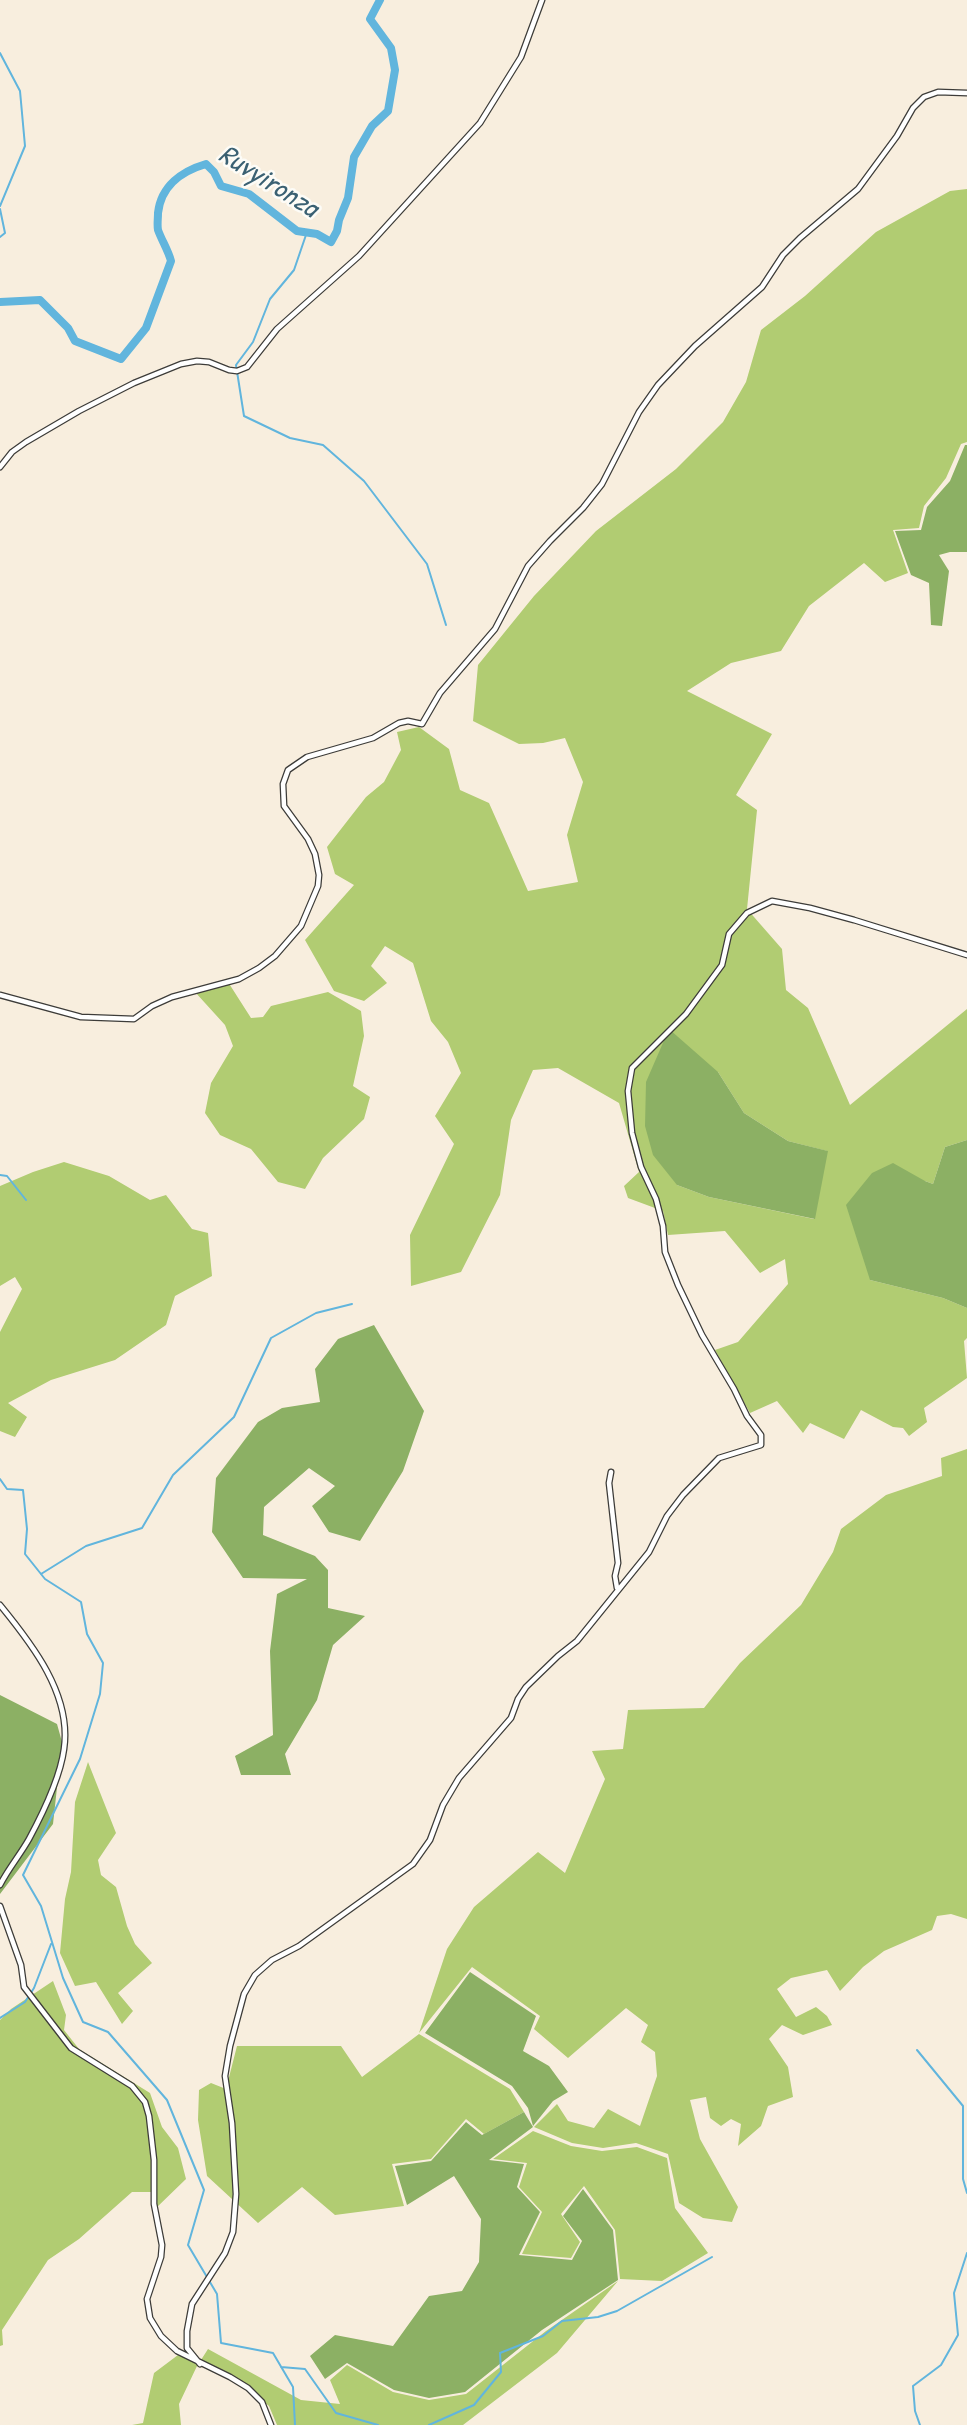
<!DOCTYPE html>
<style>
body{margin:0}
canvas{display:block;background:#f8eede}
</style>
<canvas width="967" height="2425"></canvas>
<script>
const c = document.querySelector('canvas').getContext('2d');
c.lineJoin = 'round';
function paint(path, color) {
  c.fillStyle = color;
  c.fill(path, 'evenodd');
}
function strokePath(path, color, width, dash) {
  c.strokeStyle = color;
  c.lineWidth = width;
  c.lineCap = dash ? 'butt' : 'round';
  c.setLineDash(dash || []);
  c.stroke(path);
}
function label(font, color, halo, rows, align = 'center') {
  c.font = font + ' "Patrick Hand",sans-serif';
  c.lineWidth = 5;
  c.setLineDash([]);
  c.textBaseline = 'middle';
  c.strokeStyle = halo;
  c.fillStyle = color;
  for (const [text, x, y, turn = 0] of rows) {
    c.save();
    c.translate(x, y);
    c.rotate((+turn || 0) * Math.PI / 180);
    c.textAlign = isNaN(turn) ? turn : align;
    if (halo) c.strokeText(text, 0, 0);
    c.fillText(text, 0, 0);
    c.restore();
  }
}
const green = new Path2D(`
 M967 189V442L961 444 946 478 924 506 919 528 893 530 908 573 885 582 864 563 809 606 781 651 731 663 687 691 772 734 736 795 757 810 747 909 782 949 786 990 808 1008 850 1105 967 1009V1140L945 1147 933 1184 925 1181 870 1280 943 1298 967 1308V1338L964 1341 967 1378 924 1408 927 1422 909 1436 903 1428 893 1427 861 1410 844 1439 810 1423 803 1433 777 1401 750 1413 715 1350 738 1342 788 1284 785 1259 760 1273 725 1231 668 1235 663 1211 628 1198 624 1186 639 1172 619 1103 558 1068 533 1070 511 1120 500 1195 461 1272 411 1286 410 1235 454 1144 435 1116 461 1073 448 1042 431 1021 413 963 385 946 371 966 387 983 364 1001 334 991 305 940 354 885 335 874 327 847 366 797 384 782 401 750 397 732 419 727 449 749 460 790 489 803 528 891 578 882 567 835 583 782 565 738 543 743 519 744 473 721 478 665 534 596 596 531 676 469 723 422 746 382 761 330 805 296 876 232 950 191ZM718 1072 744 1113 788 1141 827 1151 814 1219 709 1197 677 1185Z
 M228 982 251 1018 263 1017 271 1006 328 992 361 1011 364 1036 353 1086 370 1097 364 1119 323 1158 305 1189 278 1182 251 1149 220 1135 205 1113 211 1083 233 1046 225 1025 195 992Z
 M64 1162 109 1176 150 1200 166 1195 192 1229 208 1233 212 1276 175 1296 166 1325 115 1360 51 1380 8 1403 27 1417 15 1437 0 1431V1332L22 1289 15 1277 0 1286V1186L33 1172Z
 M967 1449V1919L951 1914 937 1916 932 1930 884 1951 863 1967 840 1991 827 1970 791 1978 777 1989 796 2017 816 2007 827 2016 832 2025 803 2035 782 2025 769 2039 788 2067 793 2097 768 2106 761 2126 738 2146 741 2124 731 2119 721 2126 710 2118 706 2097 690 2100 700 2139 738 2207 732 2222 703 2218 679 2203 668 2154 636 2143 603 2148 572 2143 534 2127 557 2104 568 2121 594 2128 608 2109 640 2126 657 2076 655 2052 641 2042 648 2025 626 2008 568 2058 534 2029 540 2016 472 1967 419 2033 447 1949 474 1907 538 1852 565 1873 605 1779 592 1751 623 1749 628 1710 704 1708 740 1663 801 1605 833 1552 841 1529 886 1495 942 1476 941 1458Z
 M88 1762 116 1833 98 1860 101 1875 116 1887 127 1926 135 1944 152 1963 118 1993 133 2011 122 2024 96 1982 75 1986 60 1953 65 1899 71 1872 75 1802Z
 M53 1981 66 2015 64 2030 79 2049 150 2093 162 2127 178 2148 186 2179 154 2210 151 2192H132L79 2239 48 2260 2 2330 3 2345 0 2346V2020L11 2009Z
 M419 2034 510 2089 524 2112 484 2134 466 2119 431 2159 392 2164 404 2206 335 2215 302 2187 258 2223 207 2176 198 2120 199 2090 211 2083 226 2089 237 2046H341L362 2077Z
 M533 2131 571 2146 602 2151 637 2147 667 2158 675 2208 708 2253 662 2281 620 2279 615 2230 584 2186 561 2214 580 2242 571 2258 522 2254 542 2212 519 2187 527 2163 493 2159Z
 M618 2281 557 2353 463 2425H277L269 2406 227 2372 197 2366 179 2404 181 2425H132L143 2423 154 2373 178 2355 201 2360 208 2349 301 2400 340 2404 330 2380 347 2365 393 2392 429 2400 466 2394 546 2331Z`);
const forest = new Path2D(`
 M965 445H967V552H950L939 555 949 571 942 626 931 625 929 583 911 575 895 531 921 530 927 507 950 481Z
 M669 1029 718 1072 744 1113 788 1141 828 1151 815 1219 709 1197 677 1185 653 1155 645 1126 646 1082Z
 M967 1140V1308L943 1298 870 1280 846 1205 872 1173 893 1163 925 1181 933 1184 945 1147Z
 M374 1325 424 1411 403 1471 360 1541 329 1532 312 1506 335 1486 309 1468 264 1507 263 1535 315 1556 328 1570V1608L365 1616 333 1645 317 1700 285 1754 291 1775H241L235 1756 273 1735 270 1651 277 1594 307 1579 243 1578 212 1532 216 1478 258 1422 282 1408 320 1402 315 1369 338 1339Z
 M0 1695 57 1724 62 1742 53 1824 0 1894Z
 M470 1972 536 2016 523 2051 549 2066 568 2092 553 2101 533 2126 528 2108 512 2086 425 2033Z
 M524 2112 533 2127 489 2160 524 2164 517 2187 540 2212 519 2255 572 2260 582 2241 563 2216 583 2189 613 2230 618 2280 542 2330 465 2392 429 2398 394 2390 347 2363 325 2379 310 2356 335 2335 393 2346 429 2296 462 2291 479 2262 481 2219 454 2176 407 2205 395 2166 431 2161 466 2122 482 2135Z`);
const stream = new Path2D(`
 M0 53 20 91 25 146 0 206
 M0 209 5 233 0 237
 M307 232 294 270 270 299 253 342 236 365 244 416 290 438 323 445 364 481 427 564 446 625
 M0 1175 7 1176 26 1200
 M0 1479 7 1489 23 1490 27 1529 25 1554 45 1579 81 1602 87 1634 103 1663 100 1694 80 1759 23 1875 41 1906 63 1978 83 2022 108 2032 167 2100 204 2190 188 2245 217 2294 221 2343 273 2353 293 2387 295 2425
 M41 1574 86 1546 142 1528 173 1475 234 1417 271 1338 316 1313 352 1304
 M0 2018 25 2002 34 1988 51 1944
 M917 2050 963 2106V2179L967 2193
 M281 2367 305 2369 336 2413 378 2425
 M429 2425 474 2405 501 2372 500 2353 543 2336 562 2321 598 2317 617 2311 712 2257
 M920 2425 915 2411 913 2386 941 2365 958 2335 954 2293 967 2253`);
const river = new Path2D(`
 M0 302 40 300 68 328 75 341 121 359 146 328 171 261C168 250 162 241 158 230 157 225 158 219 158 213 161 186 182 171 206 164L214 172 221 186 249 194 297 231 317 234 331 242 337 231 339 220 348 198 354 157 372 126 388 111 395 70 391 48 370 19 380 0`);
const minor = new Path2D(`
 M0 467 12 452 26 442 79 411 134 383 181 364 197 361 209 362 229 370 237 371 247 367 277 329 359 256 480 123 521 57 542 0
 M0 995 81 1017 134 1019 152 1006 172 997 239 979 259 968 275 956 301 926 318 886 319 875 315 854 308 839 284 806 283 784 288 770 307 757 373 738 399 723 408 721 422 724 440 693 495 629 528 566 550 541 583 508 602 484 639 412 658 385 695 346 762 287 783 255 800 238 858 189 897 136 913 108 924 97 938 92 967 93
 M611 1472 609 1483 618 1563 615 1576 617 1588
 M0 1605C32 1644 72 1695 64 1749 60 1779 43 1813 29 1839 20 1855 8 1869 0 1885
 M0 1906 21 1965 24 1987 71 2048 132 2086 145 2102 149 2116 154 2160V2204L162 2245 161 2257 147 2299 150 2318 161 2336 177 2351 230 2377 248 2388 262 2402 271 2425
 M200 2364 187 2348V2331L192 2304 225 2253 233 2232 236 2194 232 2123 225 2076 230 2046 244 1994 255 1975 272 1960 299 1946 413 1864 430 1840 443 1805 459 1778 511 1718 518 1699 526 1687 558 1656 577 1641 649 1552 667 1516 683 1495 719 1458 761 1445V1435L747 1416 734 1389 702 1335 678 1285 665 1252 663 1226 656 1199 641 1167 632 1133 628 1091 632 1068 686 1014 722 965 729 934 747 913 772 901 810 908 854 920 967 955`);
const waterNames = [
 ["Ruvyironza",268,182,32]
];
paint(green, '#b1cc72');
paint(forest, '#8cb064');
strokePath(stream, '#61b5dd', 2);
strokePath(river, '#61b5dd', 8);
strokePath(minor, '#3d3c39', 7);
strokePath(minor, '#fff', 4.5);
label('italic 28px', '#3b6173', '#fdfcf7', waterNames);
</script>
